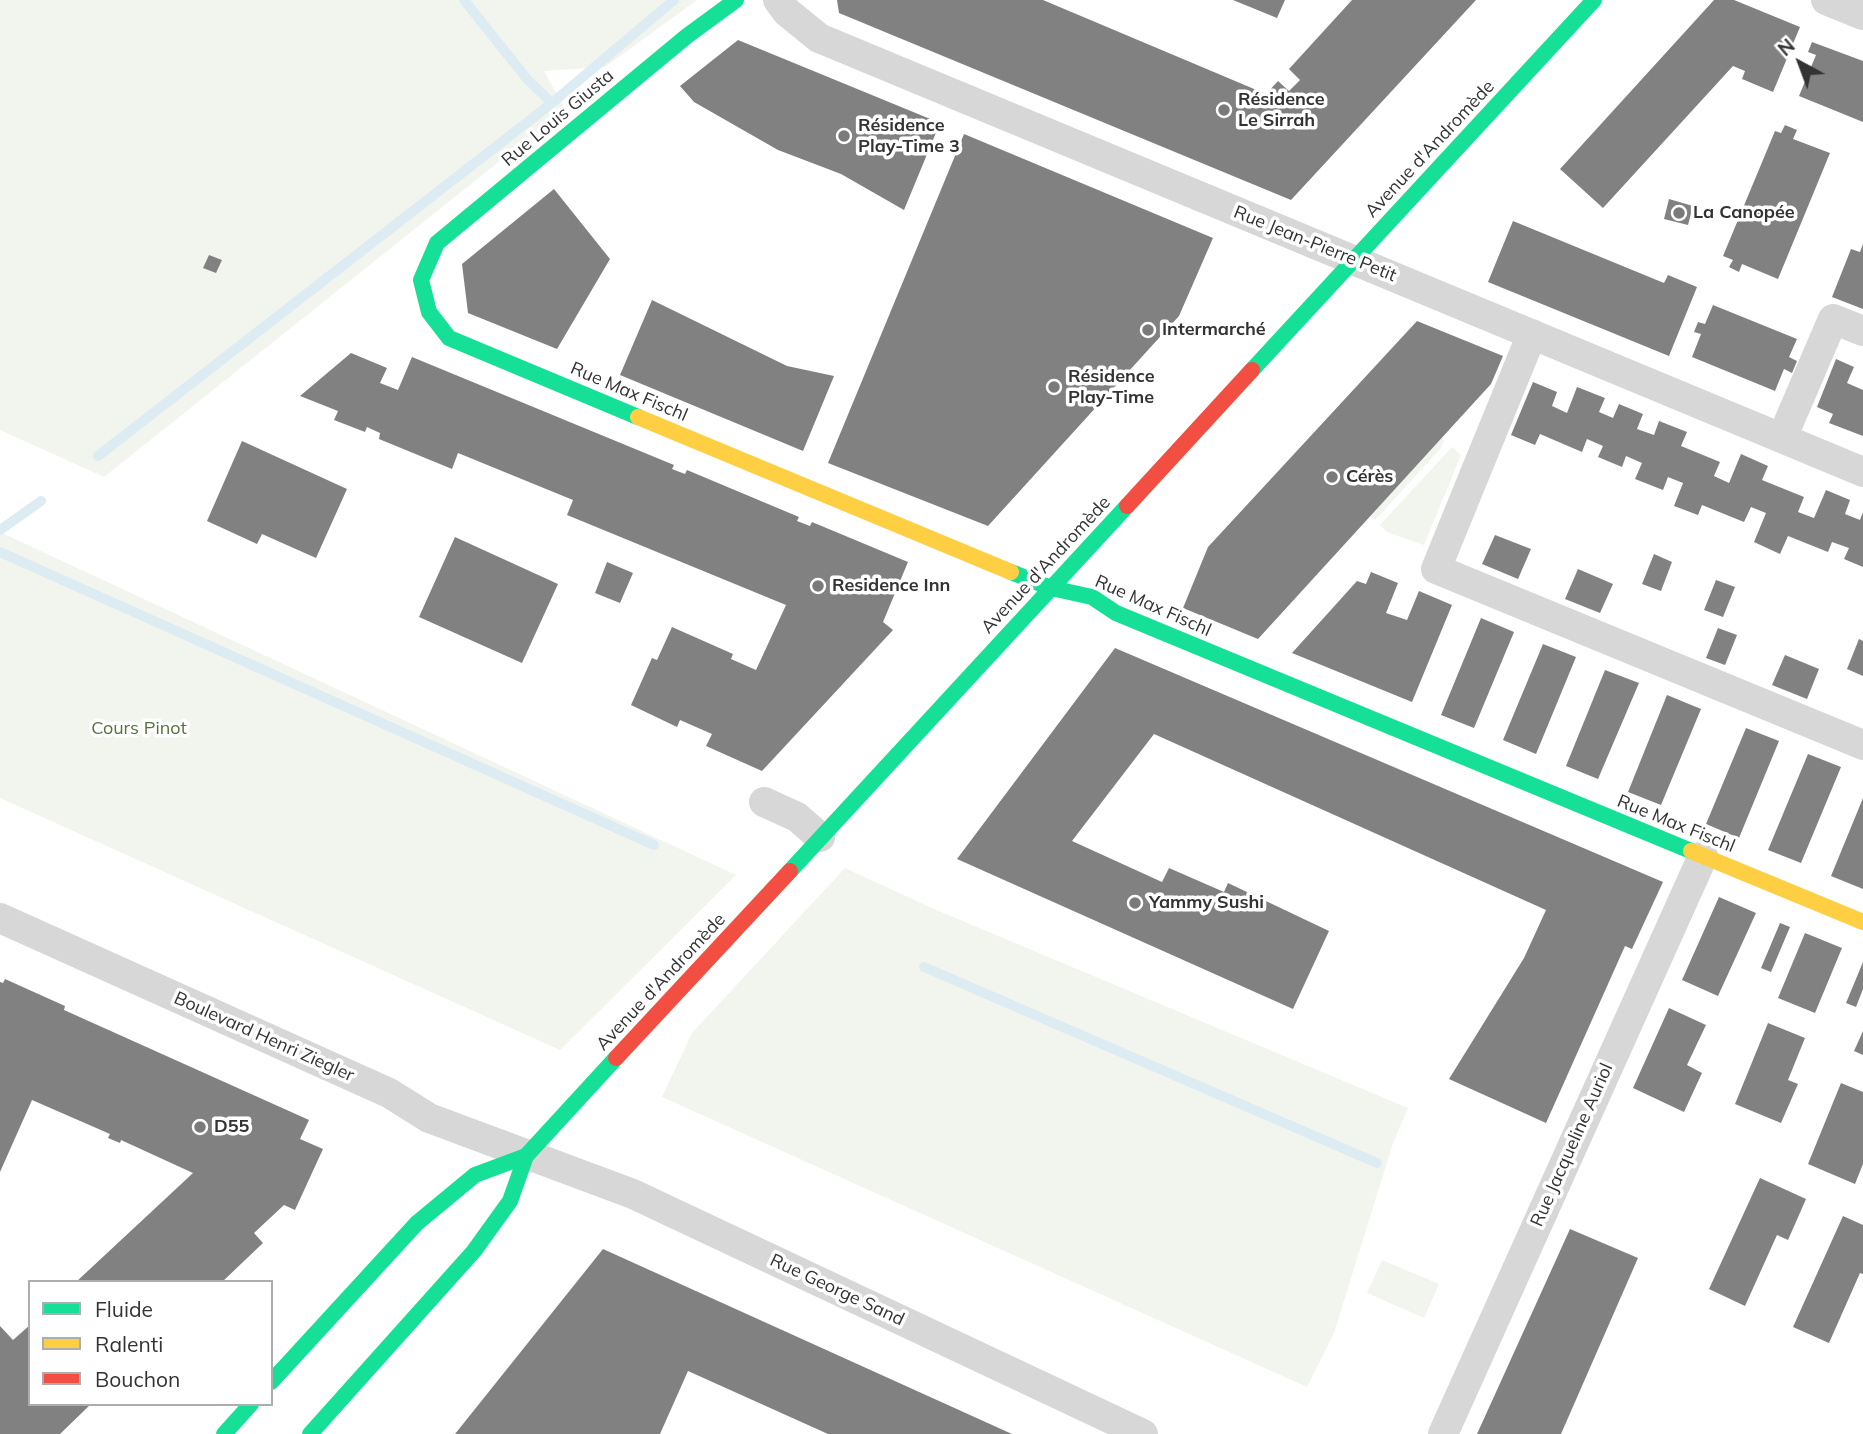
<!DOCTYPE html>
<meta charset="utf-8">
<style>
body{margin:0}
#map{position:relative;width:1863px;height:1434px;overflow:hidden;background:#fff;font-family:Mulish,sans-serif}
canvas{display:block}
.legend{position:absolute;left:28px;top:1280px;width:245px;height:126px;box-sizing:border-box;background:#fff;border:2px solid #adadad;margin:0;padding:9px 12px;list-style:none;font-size:21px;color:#333}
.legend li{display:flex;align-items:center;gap:14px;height:35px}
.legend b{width:35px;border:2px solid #adadad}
.north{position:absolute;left:1765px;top:28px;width:70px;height:70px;-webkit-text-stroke:5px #fff;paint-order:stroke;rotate:319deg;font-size:19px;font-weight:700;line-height:28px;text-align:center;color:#333}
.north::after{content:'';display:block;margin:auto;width:24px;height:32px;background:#333;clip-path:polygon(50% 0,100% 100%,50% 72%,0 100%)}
</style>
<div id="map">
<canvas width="1863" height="1434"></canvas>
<ul class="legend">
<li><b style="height:9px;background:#16e098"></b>Fluide</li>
<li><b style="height:9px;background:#ffcf43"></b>Ralenti</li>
<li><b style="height:9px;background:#f24e42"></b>Bouchon</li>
</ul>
<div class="north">N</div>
</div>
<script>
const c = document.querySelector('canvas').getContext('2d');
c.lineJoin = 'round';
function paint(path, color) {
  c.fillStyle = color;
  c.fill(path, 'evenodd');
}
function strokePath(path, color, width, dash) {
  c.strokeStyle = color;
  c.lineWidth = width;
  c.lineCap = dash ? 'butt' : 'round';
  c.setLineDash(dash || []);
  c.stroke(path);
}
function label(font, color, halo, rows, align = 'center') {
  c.font = font + ' Mulish,sans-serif';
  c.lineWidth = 7;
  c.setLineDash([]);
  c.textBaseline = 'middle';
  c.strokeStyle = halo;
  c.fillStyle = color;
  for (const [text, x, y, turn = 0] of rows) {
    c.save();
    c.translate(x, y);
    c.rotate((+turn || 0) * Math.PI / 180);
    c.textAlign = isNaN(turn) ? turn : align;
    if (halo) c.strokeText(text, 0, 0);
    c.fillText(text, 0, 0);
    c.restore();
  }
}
const green = new Path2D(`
 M0 0H697L605 67 544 71 565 109 104 477 0 430Z
 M1442 438 1444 440 1440 449 1375 520 1370 516Z
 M1452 447 1461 455 1424 545 1387 532 1380 525Z
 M0 532 736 875 560 1050 0 798Z
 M845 868 934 909 1408 1108 1393 1143 1334 1333 1307 1387 662 1097 692 1033Z
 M1382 1260 1439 1284 1424 1318 1367 1293Z`);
const stream = new Path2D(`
 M464 0 527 79 552 103
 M98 456 552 103 674 0
 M0 530 41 501
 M0 552 654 845
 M924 967 1377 1163`);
const building = new Path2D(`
 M837 0H1043L1266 94 1278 81 1289 91 1300 80 1289 69 1352 0H1476L1291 200 839 13Z
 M1233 0H1285L1277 18Z
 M1714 0H1734L1800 27 1773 92 1742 79 1745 71 1733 66 1603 208 1560 169Z
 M738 40 940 123 904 210 841 174 778 150 694 102 680 86Z
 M1812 42 1863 61V122L1799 96 1816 55 1808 52Z
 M1785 125 1797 130 1793 139 1830 153 1778 279 1742 264 1739 272 1729 267 1733 260 1723 256 1775 131 1781 133Z
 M964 134 1213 238 1179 316 988 526 828 463Z
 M554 189 610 259 557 349 468 313 462 264Z
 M1669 199 1693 206 1688 225 1664 219Z
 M1513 221 1664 283 1668 275 1697 287 1669 356 1488 282Z
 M1863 244V309L1832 297 1851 249 1860 252Z
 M209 255 222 260 216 273 203 268Z
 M652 300 787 366 834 376 803 451 620 375Z
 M1713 305 1797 339 1789 357 1797 361 1792 373 1784 369 1775 391 1692 357 1701 334 1694 332 1698 322 1705 324Z
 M1417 321 1503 356 1491 384 1258 639 1183 608 1208 547Z
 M351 353 387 368 380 383 398 390 412 357 674 465 672 469 685 474 687 470 799 517 797 521 810 526 812 522 908 562 883 622 893 630 762 771 706 746 712 734 680 720 677 727 631 705 652 658 657 660 672 627 733 654 731 659 756 670 786 605 567 515 573 500 458 453 452 469 379 439 380 433 367 427 365 432 334 420 338 411 300 396Z
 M1836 359 1854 367 1847 383 1863 390V436L1829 423 1833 414 1817 407Z
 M1533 382 1557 392 1552 406 1567 413 1577 387 1605 398 1599 412 1613 418 1619 404 1643 414 1637 429 1654 435 1659 421 1687 432 1681 446 1720 462 1714 476 1729 483 1741 454 1768 466 1762 480 1804 497 1798 512 1814 518 1826 490 1850 500 1845 514 1860 520 1863 512V567L1844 559 1849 548 1832 542 1828 552 1788 536 1780 554 1754 542 1766 513 1751 507 1744 522 1702 505 1698 515 1674 506 1683 483 1668 477 1663 490 1635 479 1642 463 1626 456 1622 467 1598 457 1603 446 1587 439 1582 452 1540 434 1535 445 1511 435Z
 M242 441 347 489 316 558 262 534 257 544 207 521Z
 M1495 535 1531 549 1518 579 1482 564Z
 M455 537 558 584 522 663 419 617Z
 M1654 554 1672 562 1661 591 1642 584Z
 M607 562 633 573 620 603 595 593Z
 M1578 569 1613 584 1600 613 1565 599Z
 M1371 572 1398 583 1386 613 1407 620 1419 591 1452 605 1412 702 1292 653 1357 581 1366 584Z
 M1716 580 1735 587 1723 617 1704 610Z
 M1481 618 1514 632 1474 728 1441 715Z
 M1718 628 1737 635 1725 665 1706 658Z
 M1859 639 1863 641V676L1847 669Z
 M1543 644 1576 657 1536 754 1503 740Z
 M1115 648 1663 882 1632 949 1625 946 1546 1123 1449 1079 1524 958 1546 910 1154 734 1072 841 1162 882 1169 868 1224 892 1228 883 1329 931 1293 1009 957 859Z
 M1785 655 1819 669 1807 699 1772 685Z
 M1605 670 1639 683 1598 779 1566 766Z
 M1667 695 1701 709 1661 805 1628 792Z
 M1746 728 1779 741 1739 838 1706 824Z
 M1808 754 1841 767 1801 863 1768 850Z
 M1863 798V889L1831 876Z
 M1719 897 1756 913 1718 996 1682 980Z
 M1780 923 1790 927 1771 972 1761 968Z
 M1805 933 1842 948 1815 1013 1778 998Z
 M1863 962V989L1856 1007 1846 1003Z
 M5 979 65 1006 64 1010 309 1120 300 1139 323 1149 295 1210 284 1205 254 1233 263 1243 222 1282H76L193 1173 121 1140 120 1143 108 1138 110 1134 32 1100 0 1172V982L3 983Z
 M1669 1008 1706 1025 1687 1065 1702 1073 1684 1112 1633 1088Z
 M1768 1023 1805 1038 1788 1080 1798 1084 1781 1123 1735 1104Z
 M1863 1031V1055L1854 1051Z
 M1841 1083 1863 1092V1164L1855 1184 1808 1164Z
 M1760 1178 1806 1199 1788 1240 1777 1235 1745 1306 1709 1289Z
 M1843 1216 1863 1225V1274L1860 1273 1829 1343 1793 1327Z
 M1570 1229 1638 1258 1561 1434H1477Z
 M603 1249 886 1377 1012 1434H828L688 1371 660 1434H455Z
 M30 1325V1404H91L60 1434H0V1326L13 1340Z`);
const street = new Path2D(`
 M778 0 787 12 819 38 1863 472
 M1826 0 1863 15
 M1532 334 1436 569 1863 745
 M1782 438 1833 319 1863 331
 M764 802 797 817 820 837
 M0 918 389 1093 429 1118 633 1194 1143 1434
 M1443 1434 1703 856`);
const fast = new Path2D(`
 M1252 370 1594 0
 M638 417 449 338 429 312 421 280 437 243 687 36 736 0
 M1011 572 1051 588 1092 597 1116 613 1691 851
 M790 871 1127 506
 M271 1382 417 1223 475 1175 526 1156
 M224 1434 251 1404
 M310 1434 474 1251 510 1201 526 1156 616 1058`);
const slow = new Path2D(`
 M638 417 1011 572
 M1691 851 1863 922`);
const jam = new Path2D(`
 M1127 506 1252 370
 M616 1058 790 871`);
const markers = [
 [1224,110,7,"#7a7a7a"],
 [844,136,7,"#7a7a7a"],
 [1679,213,7,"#7a7a7a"],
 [1148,330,7,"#7a7a7a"],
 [1054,387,7,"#7a7a7a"],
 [1332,477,7,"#7a7a7a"],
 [818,586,7,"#7a7a7a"],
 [1135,903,7,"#7a7a7a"],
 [200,1127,7,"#7a7a7a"]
];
const poiNames = [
 ["Résidence",1238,100],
 ["Le Sirrah",1238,121],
 ["Résidence",858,126],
 ["Play-Time 3",858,147],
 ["La Canopée",1693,213],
 ["Intermarché",1162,330],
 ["Résidence",1068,377],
 ["Play-Time",1068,398],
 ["Cérès",1346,477],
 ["Residence Inn",832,586],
 ["Yammy Sushi",1149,903],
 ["D55",214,1127]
];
const streetNames = [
 ["Rue Louis Giusta",558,118,-40],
 ["Avenue d'Andromède",1430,149,-47],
 ["Rue Jean-Pierre Petit",1315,244,22],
 ["Rue Max Fischl",629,392,23],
 ["Avenue d'Andromède",1046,565,-47],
 ["Rue Max Fischl",1153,606,24],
 ["Rue Max Fischl",1676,824,22],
 ["Avenue d'Andromède",661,982,-47],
 ["Boulevard Henri Ziegler",264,1037,24],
 ["Rue Jacqueline Auriol",1572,1145,-66],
 ["Rue George Sand",837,1290,25]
];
const parkNames = [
 ["Cours Pinot",139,729]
];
paint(green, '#f1f5ed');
strokePath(stream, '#ddebf3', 10);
paint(building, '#818181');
strokePath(street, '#d7d7d7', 30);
strokePath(fast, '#16e098', 16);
strokePath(slow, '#ffcf43', 16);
strokePath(jam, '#f24e42', 16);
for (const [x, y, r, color] of markers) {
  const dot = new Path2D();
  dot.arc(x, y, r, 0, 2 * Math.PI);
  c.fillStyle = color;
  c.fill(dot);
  strokePath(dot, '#fff', 2.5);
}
label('bold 18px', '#333', '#fff', poiNames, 'left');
label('18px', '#333', '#fff', streetNames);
label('18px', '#56703f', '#fff', parkNames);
</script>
